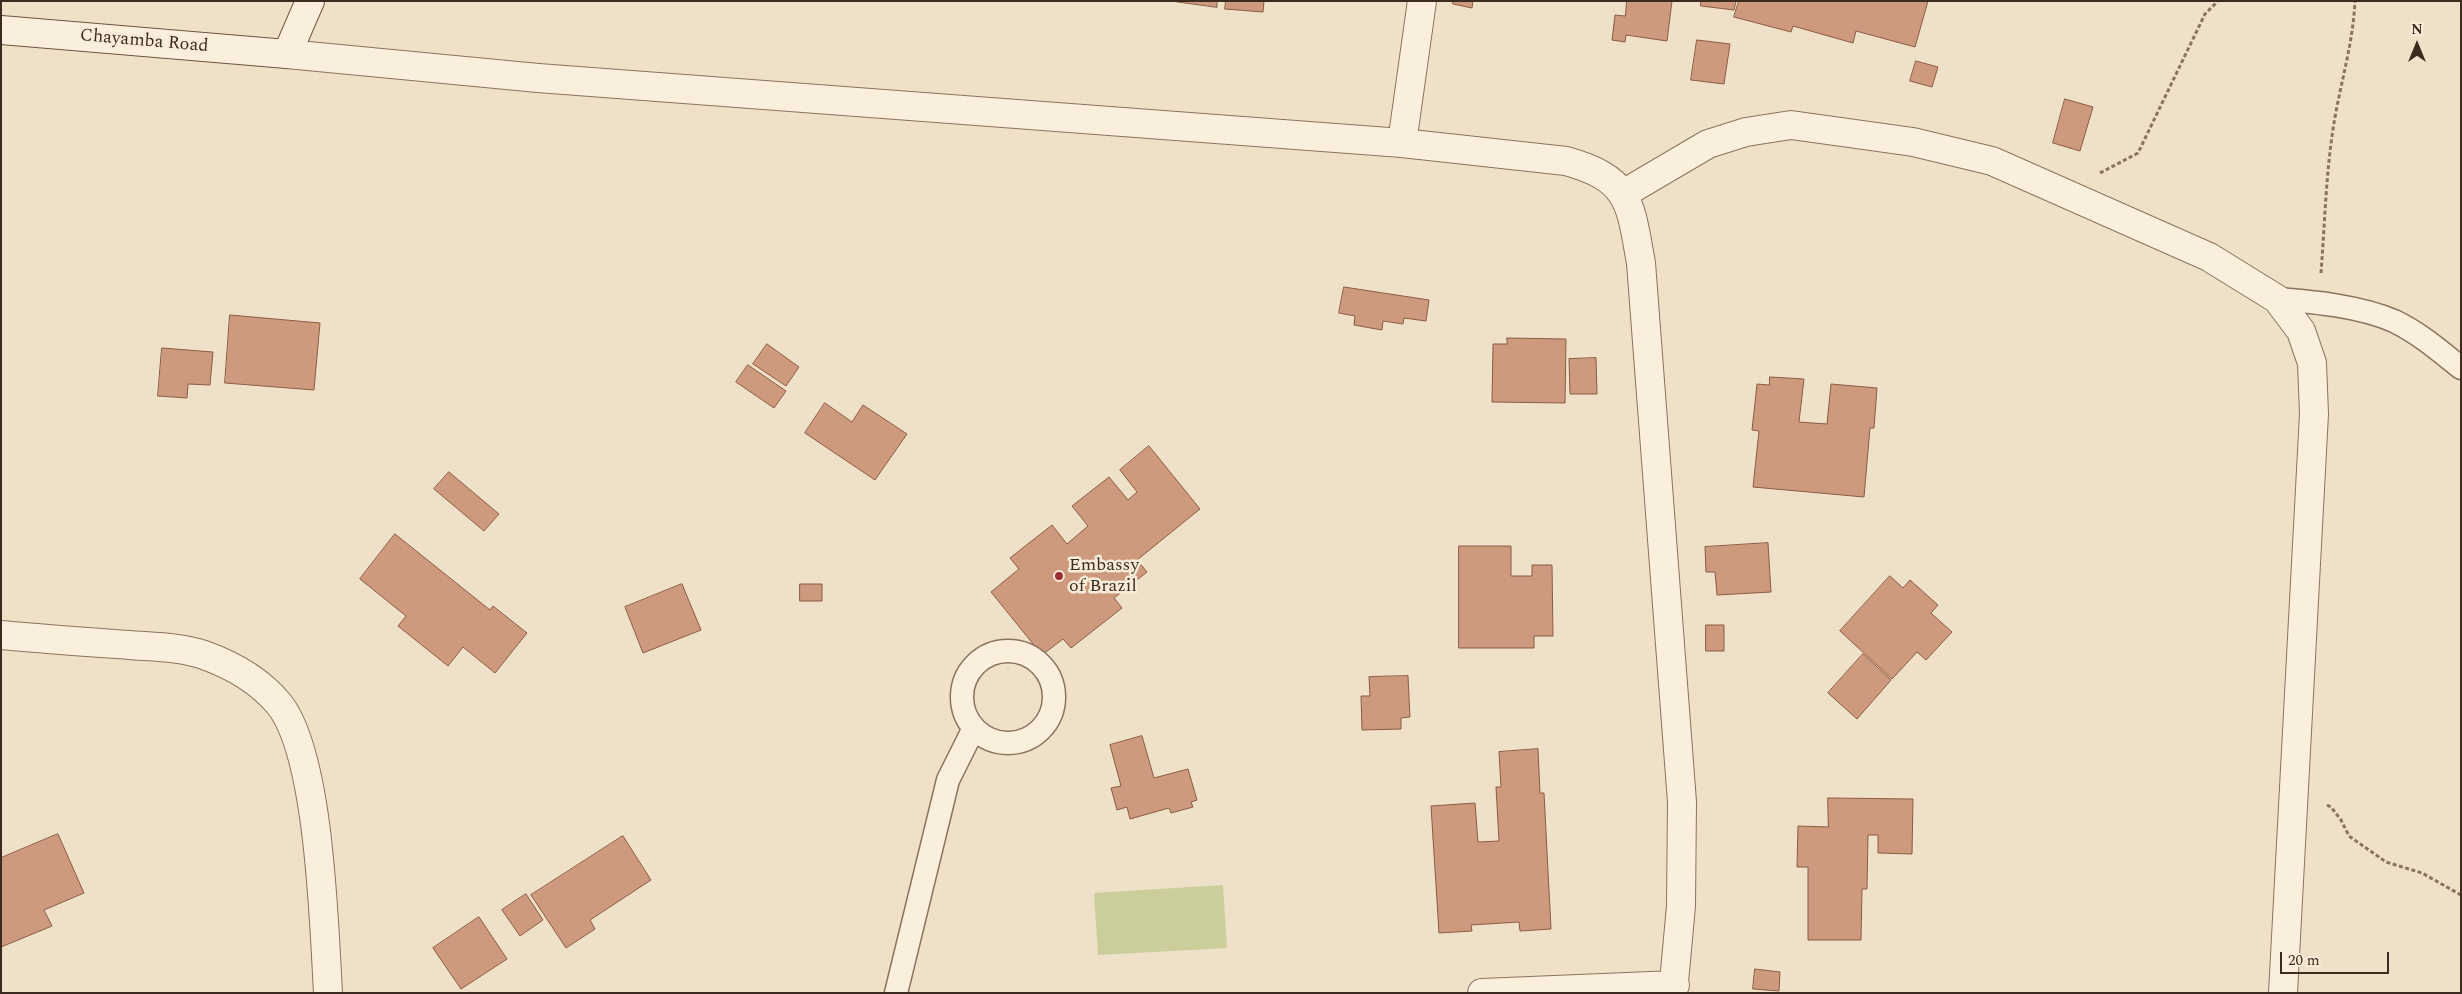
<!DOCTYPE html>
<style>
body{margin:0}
#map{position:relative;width:2462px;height:994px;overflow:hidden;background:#efe1c8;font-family:Spectral,serif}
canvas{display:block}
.frame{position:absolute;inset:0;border:2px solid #3c2c20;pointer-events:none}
.north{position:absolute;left:2392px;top:20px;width:50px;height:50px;-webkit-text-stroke:4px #f6ecd8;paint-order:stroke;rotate:0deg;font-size:14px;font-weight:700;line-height:20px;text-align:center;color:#3c2c20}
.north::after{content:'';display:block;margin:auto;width:18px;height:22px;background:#3c2c20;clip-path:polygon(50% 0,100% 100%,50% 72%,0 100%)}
.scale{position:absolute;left:2280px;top:952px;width:109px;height:22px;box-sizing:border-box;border:2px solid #3c2c20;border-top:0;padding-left:6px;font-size:15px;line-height:18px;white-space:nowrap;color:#3c2c20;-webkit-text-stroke:4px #f6ecd8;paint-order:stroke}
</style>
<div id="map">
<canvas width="2462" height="994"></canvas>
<div class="frame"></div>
<div class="north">N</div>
<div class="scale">20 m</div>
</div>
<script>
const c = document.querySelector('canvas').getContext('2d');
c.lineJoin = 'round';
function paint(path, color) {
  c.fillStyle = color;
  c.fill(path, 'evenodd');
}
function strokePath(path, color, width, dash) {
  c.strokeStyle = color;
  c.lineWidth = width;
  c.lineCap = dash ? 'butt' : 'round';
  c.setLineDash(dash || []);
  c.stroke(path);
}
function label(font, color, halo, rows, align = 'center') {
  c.font = font + ' Spectral,serif';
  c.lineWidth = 5;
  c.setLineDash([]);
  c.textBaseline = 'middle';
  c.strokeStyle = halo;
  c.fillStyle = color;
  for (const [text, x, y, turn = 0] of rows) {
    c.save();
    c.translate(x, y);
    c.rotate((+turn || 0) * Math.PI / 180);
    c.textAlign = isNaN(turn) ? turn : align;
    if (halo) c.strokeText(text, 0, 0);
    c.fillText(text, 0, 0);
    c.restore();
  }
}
const green = new Path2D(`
 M1223 885 1227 948 1098 955 1094 893Z`);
const building = new Path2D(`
 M1171 1H1217V7Z
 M1226 1H1264L1263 12 1225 9Z
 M1453 1H1473L1472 8 1453 4Z
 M1627 1H1672L1667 41 1626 35 1625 42 1612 40 1615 15 1625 16Z
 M1701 1H1736L1734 10 1701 6Z
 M1739 1H1928L1915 47 1856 31 1853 43 1793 26 1791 32 1734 17Z
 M1697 40 1730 44 1724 84 1691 80Z
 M1916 61 1938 67 1932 87 1910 81Z
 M2065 99 2093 107 2080 151 2053 143Z
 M1344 287 1429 300 1426 321 1404 318 1403 324 1383 321 1382 330 1354 325 1355 316 1339 313Z
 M230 315 320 323 314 390 225 383Z
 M1507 338 1566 339 1565 403 1492 402 1493 344H1507Z
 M767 344 799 367 786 386 753 364Z
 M162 348 213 352 210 385 188 384 187 398 158 396Z
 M1596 358 1597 394H1570L1569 359Z
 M748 365 786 391 774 408 736 382Z
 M1770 377 1804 379 1799 422 1827 424 1831 384 1877 388 1874 428H1870L1864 497 1753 487 1759 431 1752 430 1757 384 1769 385Z
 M825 403 852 422 863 405 907 434 875 480 805 433Z
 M1149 446 1200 509 1137 560 1147 572 1114 598 1122 608 1071 648 1063 639 1042 655 991 592 1019 569 1010 558 1052 525 1067 544 1088 526 1072 506 1109 477 1128 500 1137 492 1120 470Z
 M449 472 499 514 484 531 434 489Z
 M395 534 490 610 493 606 527 633 495 673 463 647 448 666 398 626 406 616 360 579Z
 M1768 543 1771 592 1717 595 1715 572H1706L1705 547Z
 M1459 546H1511V576H1532V565H1552L1553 636H1534V648H1459Z
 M1890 576 1903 588 1910 580 1938 605 1931 613 1952 632 1926 660 1917 652 1892 679 1840 631Z
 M682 584 701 630 643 653 625 607Z
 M800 584H822V601H800Z
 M1706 625H1724V651H1706Z
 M1863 654 1891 680 1857 719 1828 693Z
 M1408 676 1410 717 1401 718V729L1362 730 1361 696H1370L1369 677Z
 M1142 736 1154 778 1188 769 1197 800 1191 802 1193 807 1171 813 1169 808 1130 819 1127 807 1117 810 1111 788 1121 786 1110 745Z
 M1538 749 1540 793H1544L1551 929 1520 931 1519 922 1471 925 1472 931 1439 933 1431 806 1475 803 1478 842 1499 841 1496 787H1501L1499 752Z
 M1828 798 1913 799 1912 854 1878 853V835H1868L1867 889H1862L1861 940H1808V867H1797L1798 826 1828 827Z
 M58 834 84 893 44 910 52 926 1 947V858Z
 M623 836 651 880 590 920 595 929 566 948 531 895Z
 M526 894 543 920 520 936 502 910Z
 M479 917 507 959 461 989 433 948Z
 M1755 969 1780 972 1779 991 1753 989Z`);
const path = new Path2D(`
 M2100 173 2138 153 2205 14 2218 1
 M2321 273C2325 221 2326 168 2335 117 2342 78 2353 42 2355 1
 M2327 805 2331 807 2341 820 2349 836 2386 862 2422 873 2461 895`);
const lane = new Path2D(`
 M2277 299C2315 302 2359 306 2394 321 2419 333 2440 351 2461 368
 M962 697a46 46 0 1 1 92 0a46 46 0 1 1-92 0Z
 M896 993 948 780 973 730`);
const street = new Path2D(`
 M287 54 538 78 1402 143 1566 161C1631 179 1630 203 1641 263L1682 802 1681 906 1673 993
 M1402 143 1422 1
 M1623 194 1708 144 1746 132 1791 125 1913 142 1992 161 2209 257 2277 299 2301 331 2312 363 2314 414 2283 993
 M1 635C44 639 87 642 129 645 154 647 181 647 204 655 232 665 260 681 279 704 320 755 324 926 328 993
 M1482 993 1675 985`);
const secondary = new Path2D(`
 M1 30 287 54 310 1`);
const markers = [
 [1059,576,5,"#9b2c33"]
];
const streetNames = [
 ["Chayamba Road",144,42,5]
];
const poiNames = [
 ["Embassy",1069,566],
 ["of Brazil",1069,587]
];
paint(green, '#cbce9b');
paint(building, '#cd9a7e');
strokePath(building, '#8b5b42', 1);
strokePath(lane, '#8b735d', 25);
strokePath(street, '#8b735d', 30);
strokePath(secondary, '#6d5440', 30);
strokePath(path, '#8b735d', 3, [4, 2.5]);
strokePath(lane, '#f9efdc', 22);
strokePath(street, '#f9efdc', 28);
strokePath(secondary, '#f9efdc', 28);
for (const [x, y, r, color] of markers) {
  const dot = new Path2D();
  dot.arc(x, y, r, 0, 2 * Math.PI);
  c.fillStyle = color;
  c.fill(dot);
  strokePath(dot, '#f6ecd8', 2);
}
label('18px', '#3c2c20', '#f6ecd8', streetNames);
label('18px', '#3c2c20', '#f6ecd8', poiNames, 'left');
</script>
